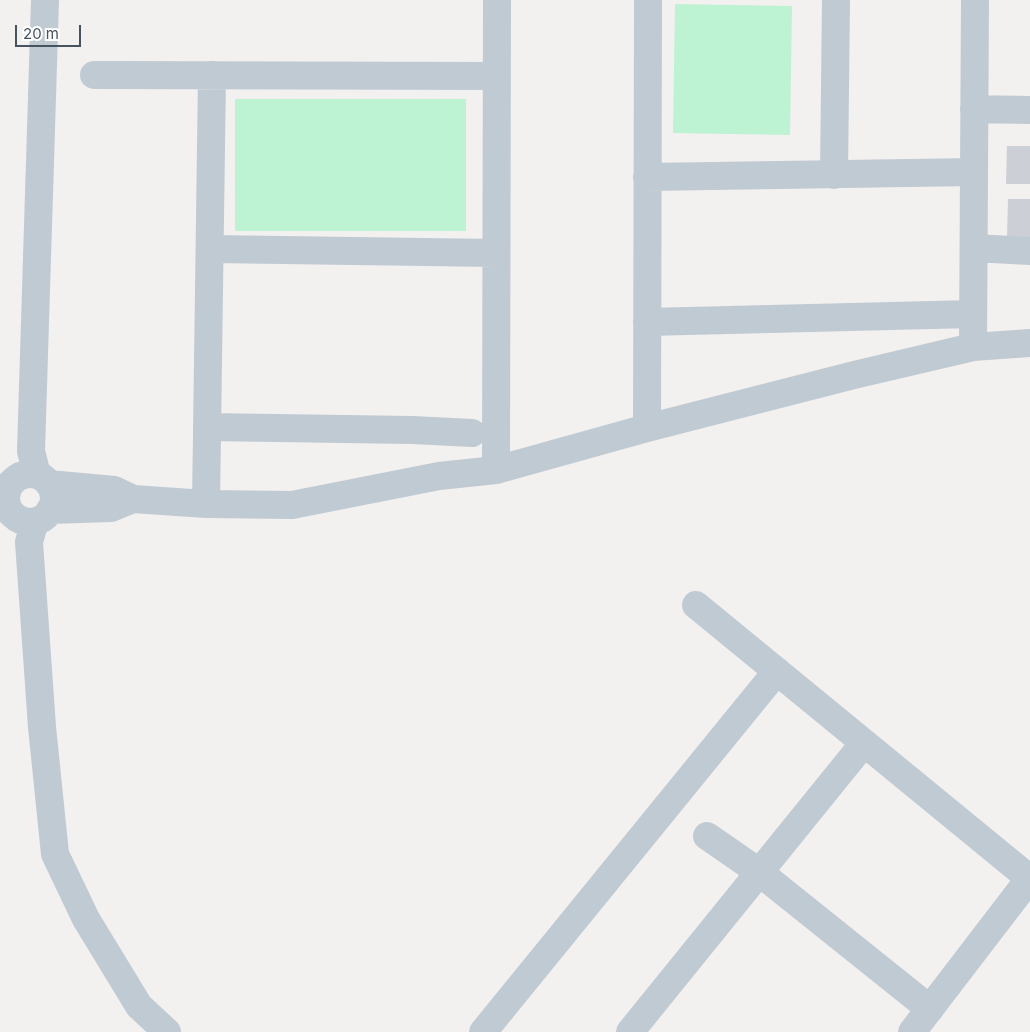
<!DOCTYPE html>
<style>
body{margin:0}
#map{position:relative;width:1030px;height:1032px;overflow:hidden;background:#f3f0f0;font-family:Inter,sans-serif}
canvas{display:block}
.scale{position:absolute;left:15px;top:25px;width:66px;height:22px;box-sizing:border-box;border:2px solid #47535f;border-top:0;padding-left:6px;font-size:15px;line-height:18px;white-space:nowrap;color:#47535f;-webkit-text-stroke:4px #fff;paint-order:stroke}
</style>
<div id="map">
<canvas width="1030" height="1032"></canvas>
<div class="scale">20 m</div>
</div>
<script>
const c = document.querySelector('canvas').getContext('2d');
c.lineJoin = 'round';
function paint(path, color) {
  c.fillStyle = color;
  c.fill(path, 'evenodd');
}
function strokePath(path, color, width, dash) {
  c.strokeStyle = color;
  c.lineWidth = width;
  c.lineCap = dash ? 'butt' : 'round';
  c.setLineDash(dash || []);
  c.stroke(path);
}
const green = new Path2D(`
 M675 4 792 6 790 135 673 133Z
 M235 99H466V231H235Z`);
const building = new Path2D(`
 M1007 146H1030V184H1006Z
 M1008 199H1030V237H1007Z`);
const minor = new Path2D(`
 M94 75 497 76
 M974 109 1030 110
 M834 175 836 0
 M647 177 974 172
 M974 248 1030 251
 M210 249 496 253
 M647 322 973 314
 M973 347 975 0
 M207 427 413 430 472 433
 M647 428 648 0
 M496 470 497 0
 M6 498a24 24 0 1 1 48 0a24 24 0 1 1-48 0Z
 M37 475 31 451 45 0
 M49 484 114 490 133 499 206 504 292 505 439 476 496 470 647 428 854 375 973 347 1030 343
 M206 504 212 75
 M50 510 111 508 133 499
 M35 521 29 542 42 727 55 854 86 919 139 1006 167 1032
 M696 605 1029 878
 M707 836 759 872 930 1009
 M483 1032 777 671
 M630 1032 864 743
 M912 1032 1030 878`);
paint(green, '#bdf2d3');
paint(building, '#cccfd5');
strokePath(minor, '#c0cad2', 28);
</script>
